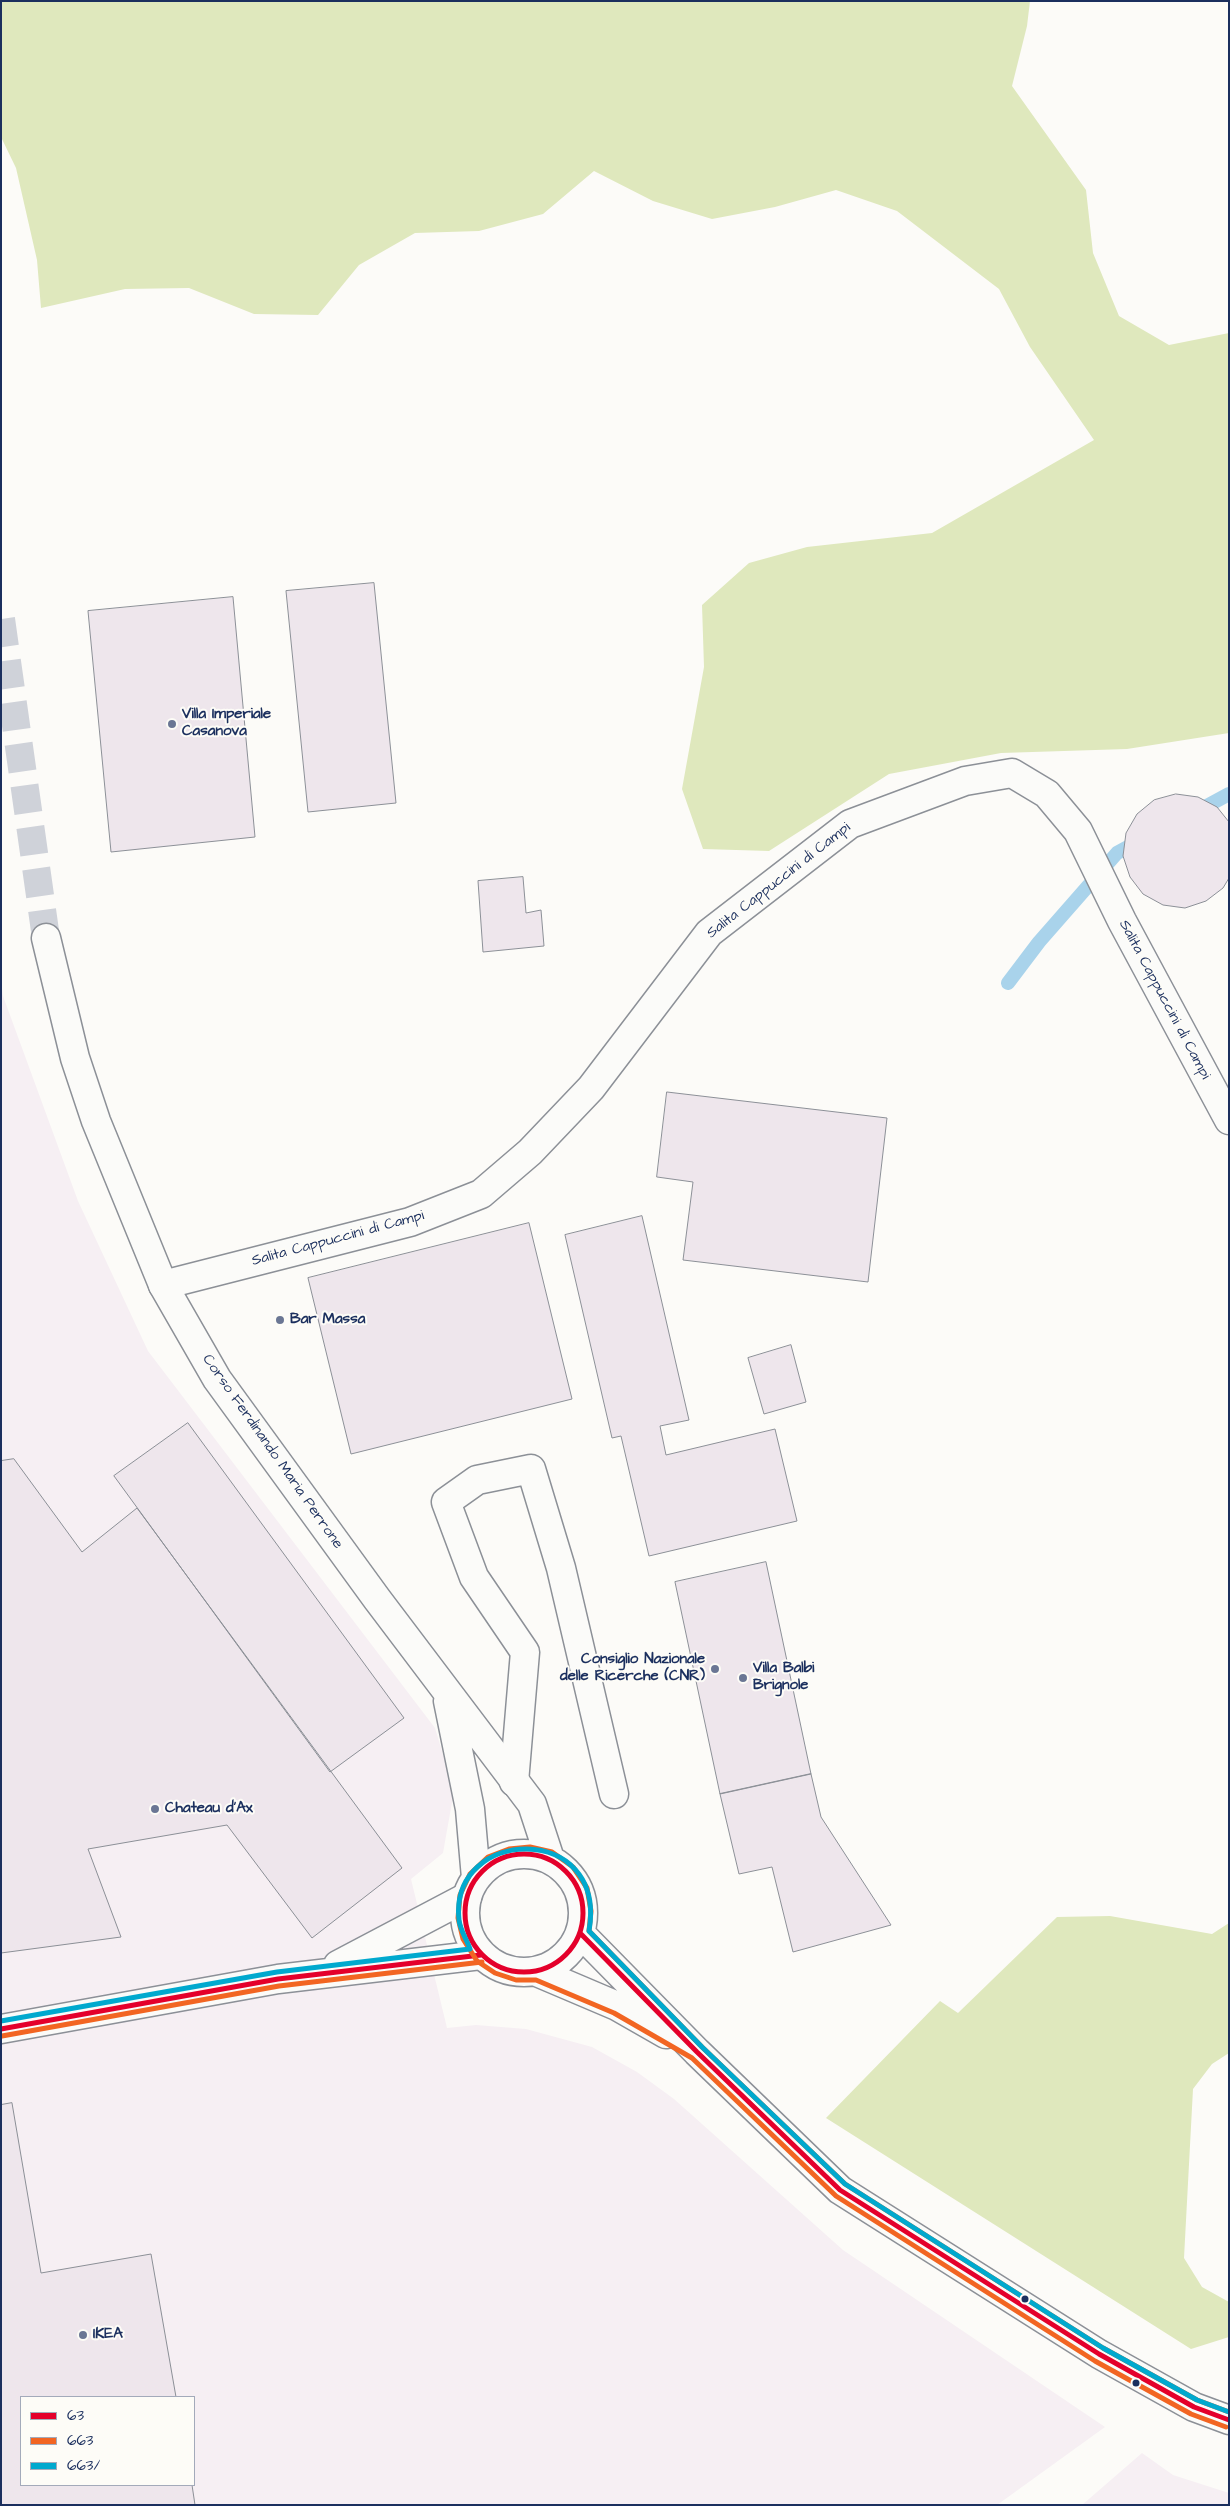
<!DOCTYPE html>
<style>
body{margin:0}
#map{position:relative;width:1230px;height:2506px;overflow:hidden;background:#fcfbf8;font-family:"Architects Daughter",sans-serif}
canvas{display:block}
.frame{position:absolute;inset:0;border:2px solid #1b2f5e;pointer-events:none}
.legend{position:absolute;left:20px;top:2396px;width:175px;height:90px;box-sizing:border-box;background:#fdfcf7;border:1px solid #a3aaba;margin:0;padding:6px 9px;list-style:none;font-size:15px;color:#1b2f5e}
.legend li{display:flex;align-items:center;gap:10px;height:25px}
.legend b{width:25px;border:1px solid #a3aaba}
</style>
<div id="map">
<canvas width="1230" height="2506"></canvas>
<div class="frame"></div>
<ul class="legend">
<li><b style="height:6px;background:#e4002b"></b>63</li>
<li><b style="height:6px;background:#f26522"></b>663</li>
<li><b style="height:6px;background:#00a9ce"></b>663/</li>
</ul>
</div>
<script>
const c = document.querySelector('canvas').getContext('2d');
c.lineJoin = 'round';
function paint(path, color) {
  c.fillStyle = color;
  c.fill(path, 'evenodd');
}
function strokePath(path, color, width, dash) {
  c.strokeStyle = color;
  c.lineWidth = width;
  c.lineCap = dash ? 'butt' : 'round';
  c.setLineDash(dash || []);
  c.stroke(path);
}
function label(font, color, halo, rows, align = 'center') {
  c.font = font + ' "Architects Daughter",sans-serif';
  c.lineWidth = 4;
  c.setLineDash([]);
  c.textBaseline = 'middle';
  c.strokeStyle = halo;
  c.fillStyle = color;
  for (const [text, x, y, turn = 0] of rows) {
    c.save();
    c.translate(x, y);
    c.rotate((+turn || 0) * Math.PI / 180);
    c.textAlign = isNaN(turn) ? turn : align;
    if (halo) c.strokeText(text, 0, 0);
    c.fillText(text, 0, 0);
    c.restore();
  }
}
const built = new Path2D(`
 M1 980 3 996 78 1201 148 1351 435 1728 454 1791 443 1853 411 1879 447 2028 476 2025 526 2029 592 2047 637 2072 674 2099 843 2250 1105 2427 997 2505H1ZM21 2397H194V2485H21Z
 M1142 2453 1173 2475 1229 2493V2505H1082Z`);
const green = new Path2D(`
 M1 1H1030L1027 26 1012 86 1086 190 1093 253 1119 316 1169 345 1229 333V733L1127 749 1001 753 889 774 769 851 703 849 682 789 704 667 702 605 749 563 807 547 932 533 1094 440 1030 347 999 289 897 211 836 190 775 207 712 219 653 201 594 171 543 214 479 231 415 233 359 265 318 315 254 314 189 288 125 289 41 308 37 260 16 168 1 137Z
 M1110 1916 1212 1934 1229 1923V2053L1212 2064 1193 2089 1184 2258 1202 2287 1229 2302V2337L1191 2349 826 2118 940 2001 958 2013 1057 1917Z`);
const stream = new Path2D(`
 M1194 813 1229 794
 M1008 983 1039 942 1117 853 1139 841`);
const building = new Path2D(`
 M374 583 396 803 308 812 286 591Z
 M233 597 255 837 111 852 88 611Z
 M1176 794 1198 797 1217 807 1229 822V878L1223 888 1206 901 1185 908 1163 905 1143 894 1130 877 1123 856 1126 833 1137 814 1154 800Z
 M523 877 526 913 541 910 544 946 483 952 478 881Z
 M667 1092 887 1118 868 1282 683 1260 693 1182 657 1177Z
 M642 1216 689 1420 660 1426 666 1455 775 1429 797 1521 649 1556 621 1436 612 1438 565 1235Z
 M529 1223 572 1399 351 1454 308 1278Z
 M791 1345 806 1402 764 1414 748 1358Z
 M188 1423 404 1718 330 1772 114 1476Z
 M14 1459 82 1552 137 1508 402 1868 312 1938 227 1825 88 1849 121 1937 1 1953V1461Z
 M766 1562 811 1774 720 1794 675 1582Z
 M811 1774 821 1817 891 1925 793 1952 772 1867 739 1874 720 1794Z
 M12 2103 41 2273 151 2254 176 2397H21V2485H192L195 2505H1V2105Z`);
const majorTunnel = new Path2D(`
 M1 619 46 938`);
const minor = new Path2D(`
 M163 1285 410 1222 481 1194 530 1152 591 1088 709 933 850 824 965 781 1012 773 1047 794 1078 831 1122 921 1229 1120
 M514 1782 525 1652 474 1577 446 1502 477 1480 531 1469 561 1568 614 1794
 M338 1965 467 1897
 M1 2029 278 1979 481 1955`);
const major = new Path2D(`
 M46 938 75 1058 96 1121 163 1285 217 1379 377 1599 532 1804 550 1859
 M448 1701 470 1809 476 1878
 M465 1913a59 59 0 1 1 118 0a59 59 0 1 1-118 0Z
 M581 1934 697 2052 840 2190 1099 2354 1194 2407 1229 2420
 M537 1972 617 2006 666 2034`);
const bus1 = new Path2D(`
 M465 1913a59 59 0 1 1 118 0a59 59 0 1 1-118 0Z
 M581 1934 697 2052 840 2190 1099 2354 1194 2407 1229 2420
 M1 2029 278 1979 481 1955`);
const bus2 = new Path2D(`
 M2 2036 279 1986 482 1962
 M1226 2427 1191 2414 1095 2361 836 2196 692 2058 614 2013 536 1980H516L495 1973 477 1961 463 1939 458 1918 460 1895 470 1874 488 1857 509 1849 530 1847 552 1852 573 1867 587 1888 591 1911 589 1931 702 2047 845 2184 1103 2348 1197 2400 1229 2412`);
const bus3 = new Path2D(`
 M1 2021 277 1972 470 1949C467 1940 460 1930 459 1920 449 1826 608 1821 589 1931L702 2047 845 2184 1103 2348 1197 2400 1229 2412`);
const markers = [
 [172,724,5,"#6a7694"],
 [280,1320,5,"#6a7694"],
 [715,1669,5,"#6a7694"],
 [743,1678,5,"#6a7694"],
 [155,1809,5,"#6a7694"],
 [1025,2299,4.5,"#1b2f5e"],
 [83,2335,5,"#6a7694"],
 [1136,2383,4.5,"#1b2f5e"]
];
const poiNames = [
 ["Villa Imperiale",182,715],
 ["Casanova",182,732],
 ["Bar Massa",290,1320],
 ["Consiglio Nazionale",705,1660,"right"],
 ["delle Ricerche (CNR)",705,1677,"right"],
 ["Villa Balbi",753,1669],
 ["Brignole",753,1686],
 ["Chateau d'Ax",165,1809],
 ["IKEA",93,2335]
];
const streetNames = [
 ["Salita Cappuccini di Campi",779,881,-38],
 ["Salita Cappuccini di Campi",1164,1000,62],
 ["Salita Cappuccini di Campi",338,1239,-15],
 ["Corso Ferdinando Maria Perrone",272,1452,55]
];
paint(built, '#f6eff3');
paint(green, '#dfe8bd');
strokePath(stream, '#a9d3eb', 14);
paint(building, '#eee6ec');
strokePath(building, '#8c9097', 1);
strokePath(majorTunnel, '#cfd2d9', 28, [28, 14]);
strokePath(minor, '#8c9097', 31);
strokePath(major, '#8c9097', 31);
strokePath(minor, '#fbfbf9', 28);
strokePath(major, '#fbfbf9', 28);
strokePath(bus1, '#e4002b', 5);
strokePath(bus2, '#f26522', 5);
strokePath(bus3, '#00a9ce', 5);
for (const [x, y, r, color] of markers) {
  const dot = new Path2D();
  dot.arc(x, y, r, 0, 2 * Math.PI);
  c.fillStyle = color;
  c.fill(dot);
  strokePath(dot, '#fdfcf7', 2);
}
label('bold 15px', '#1b2f5e', '#fdfcf7', poiNames, 'left');
label('15px', '#1b2f5e', '#fdfcf7', streetNames);
</script>
